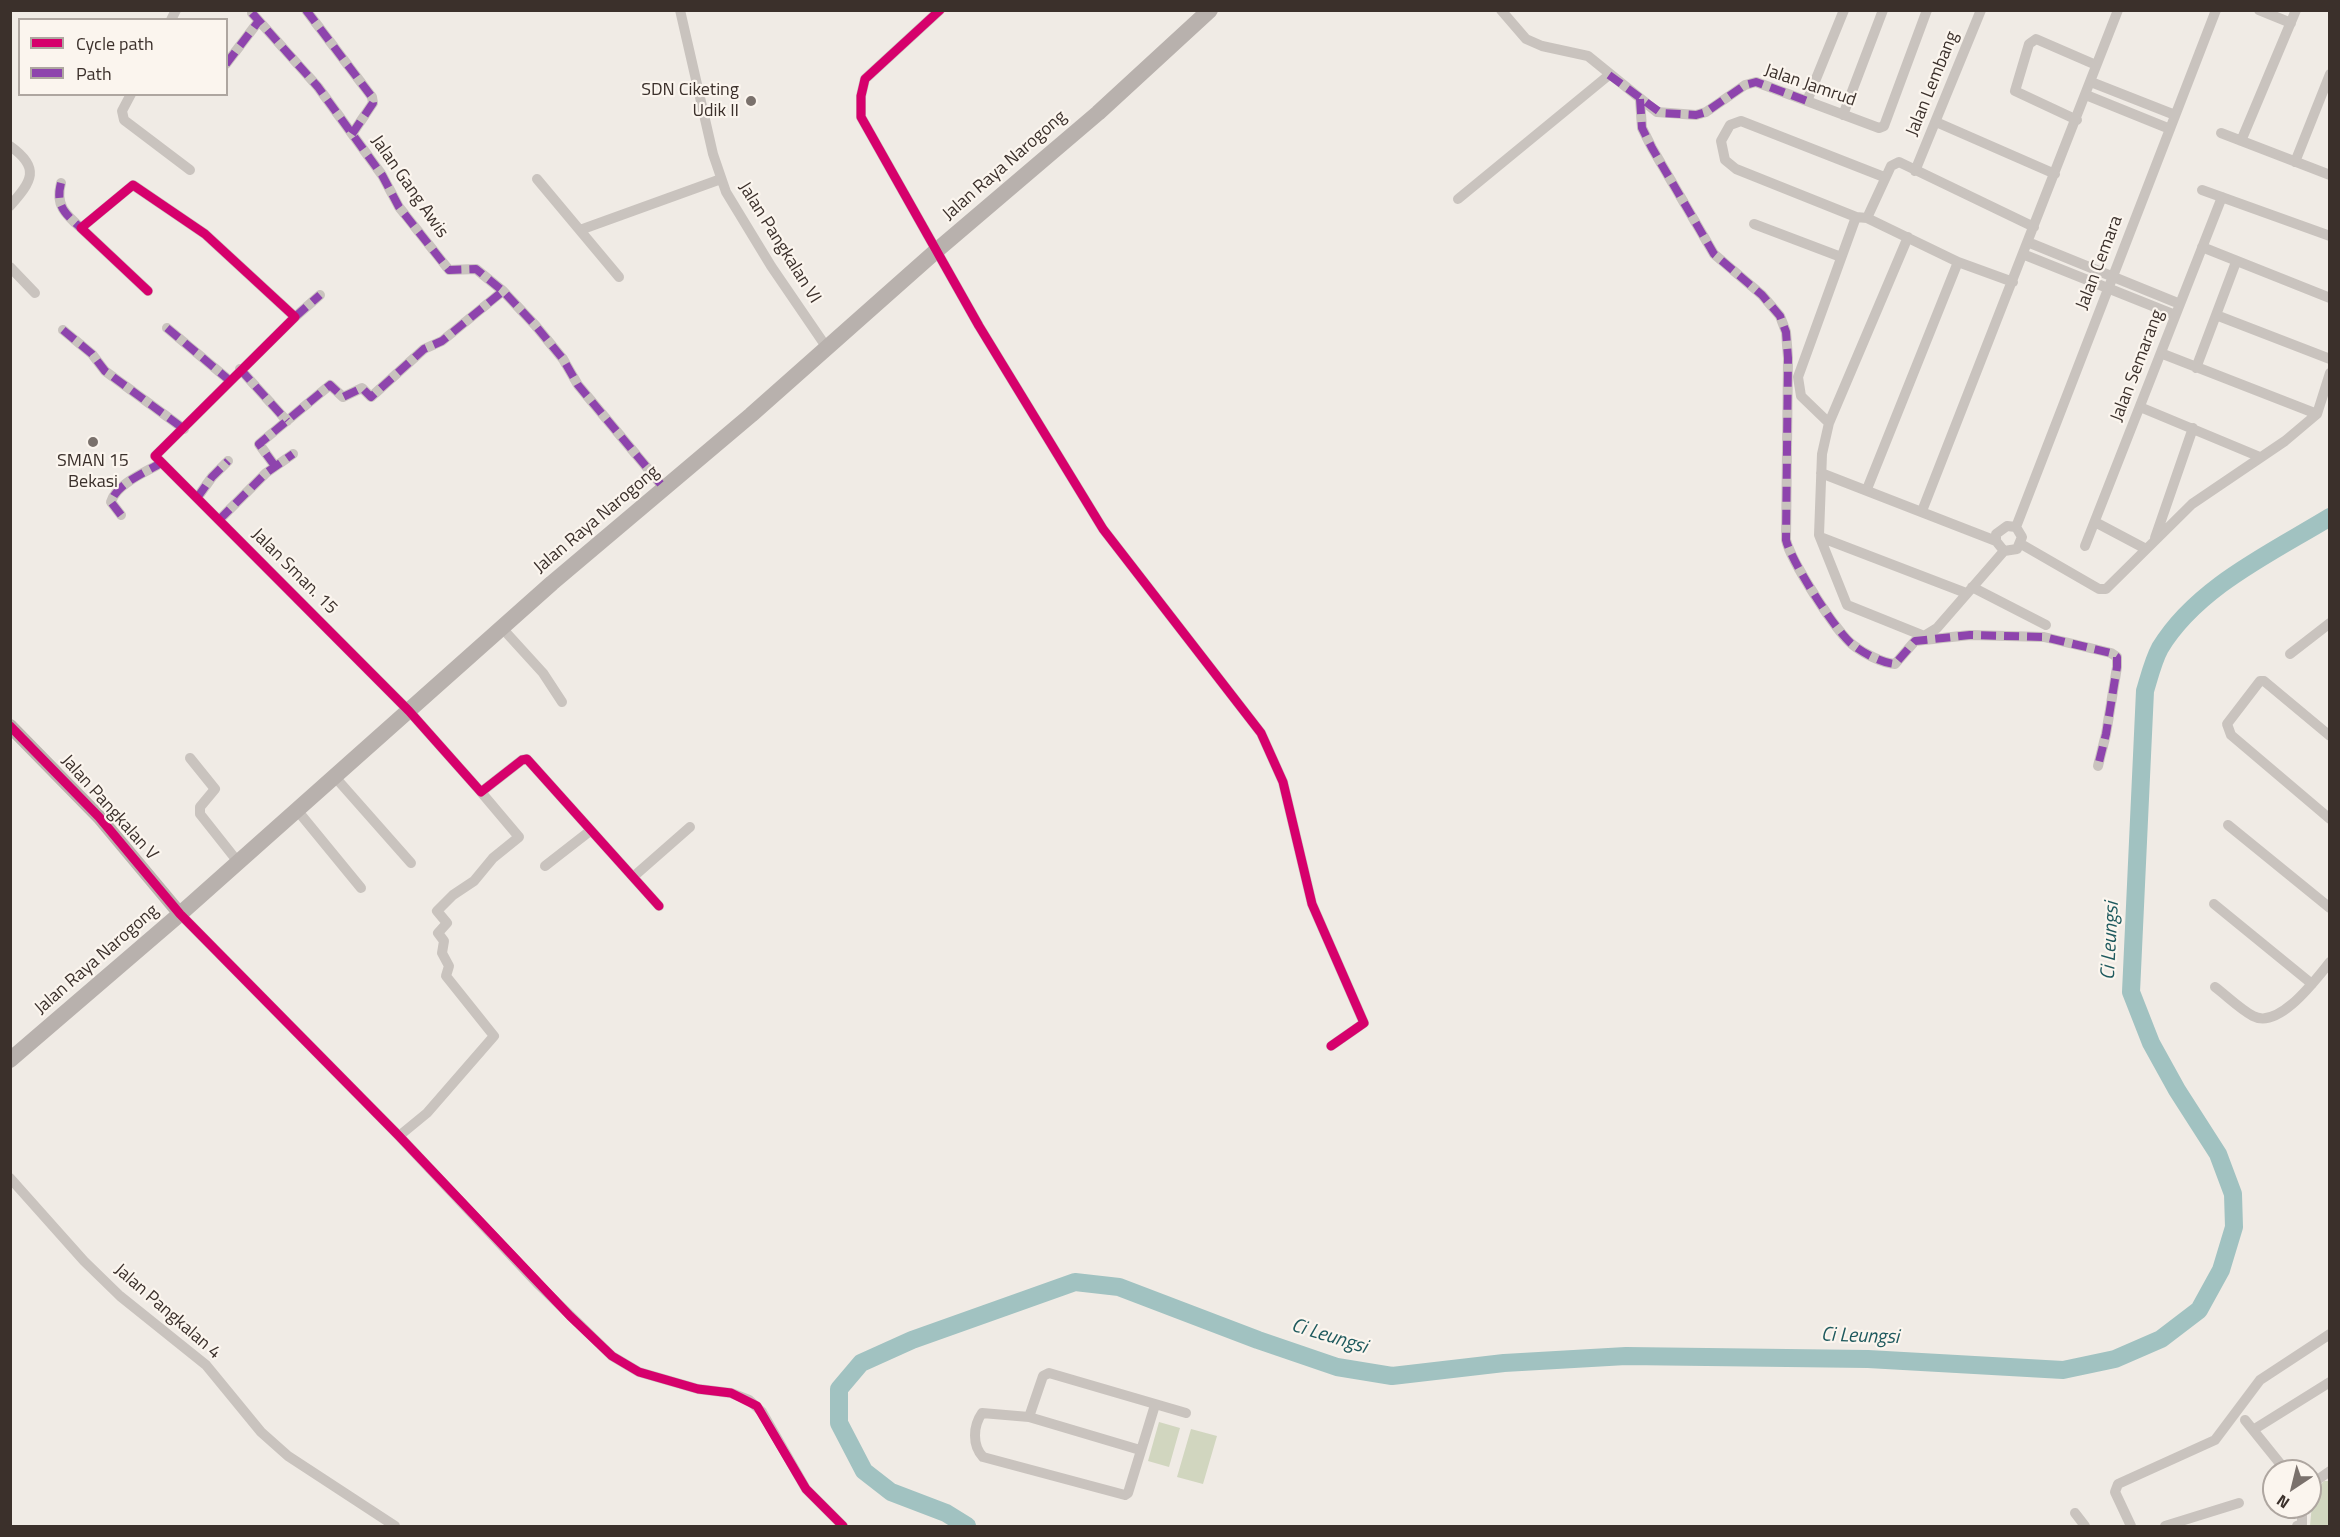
<!DOCTYPE html>
<style>
body{margin:0}
#map{position:relative;width:2340px;height:1537px;overflow:hidden;background:#f0ebe5;font-family:"Titillium Web",sans-serif}
canvas{display:block}
.frame{position:absolute;inset:0;border:12px solid #3b302b;pointer-events:none}
.legend{position:absolute;left:18px;top:18px;width:210px;height:78px;box-sizing:border-box;background:#fbf5ee;border:2px solid #aea6a0;margin:0;padding:8px 10px;list-style:none;font-size:18px;color:#3b302b}
.legend li{display:flex;align-items:center;gap:12px;height:30px}
.legend b{width:30px;border:2px solid #aea6a0}
.north{position:absolute;left:2262px;top:1459px;width:60px;height:60px;box-sizing:border-box;background:#fbf5ee;border:2px solid #aea6a0;border-radius:50%;rotate:215deg;font-size:16px;font-weight:700;line-height:24px;text-align:center;color:#3b302b}
.north::after{content:'';display:block;margin:auto;width:21px;height:27px;background:#7a716c;clip-path:polygon(50% 0,100% 100%,50% 72%,0 100%)}
</style>
<div id="map">
<canvas width="2340" height="1537"></canvas>
<div class="frame"></div>
<ul class="legend">
<li><b style="height:8px;background:#d6006c"></b>Cycle path</li>
<li><b style="height:8px;background:#8e44ad"></b>Path</li>
</ul>
<div class="north">N</div>
</div>
<script>
const c = document.querySelector('canvas').getContext('2d');
c.lineJoin = 'round';
function paint(path, color) {
  c.fillStyle = color;
  c.fill(path, 'evenodd');
}
function strokePath(path, color, width, dash) {
  c.strokeStyle = color;
  c.lineWidth = width;
  c.lineCap = dash ? 'butt' : 'round';
  c.setLineDash(dash || []);
  c.stroke(path);
}
function label(font, color, halo, rows, align = 'center') {
  c.font = font + ' "Titillium Web",sans-serif';
  c.lineWidth = 4.5;
  c.setLineDash([]);
  c.textBaseline = 'middle';
  c.strokeStyle = halo;
  c.fillStyle = color;
  for (const [text, x, y, turn = 0] of rows) {
    c.save();
    c.translate(x, y);
    c.rotate((+turn || 0) * Math.PI / 180);
    c.textAlign = isNaN(turn) ? turn : align;
    if (halo) c.strokeText(text, 0, 0);
    c.fillText(text, 0, 0);
    c.restore();
  }
}
const green = new Path2D(`
 M1159 1422 1180 1428 1169 1467 1148 1461Z
 M1191 1429 1217 1436 1203 1484 1177 1477Z
 M2324 1481H2329V1526H2310L2313 1493Z`);
const river = new Path2D(`
 M967 1526 946 1513 891 1492 864 1471 839 1423V1389L861 1363 912 1340 1075 1282 1119 1287 1258 1340 1337 1367 1392 1376 1504 1363 1626 1356 1868 1359 2063 1370 2115 1359 2161 1339 2199 1310 2221 1270 2234 1227 2233 1194 2218 1154 2177 1090 2151 1043 2131 992 2145 691C2149 678 2153 661 2160 648 2197 587 2271 553 2330 517`);
const street = new Path2D(`
 M306 10 372 97 373 103 352 134
 M680 10 713 154 726 192 771 266 827 348
 M940 10 865 79 861 96V117L979 326 1103 529 1261 733 1283 782 1312 904 1364 1023 1331 1046
 M1501 10 1526 39 1542 46 1588 56 1657 112 1696 115 1706 112 1745 85 1756 82 1879 128 1884 126 1927 10
 M2259 10 2291 23
 M252 13 318 87 382 175 399 207 449 270 476 269 503 291 535 325 563 359 578 385 664 488
 M171 20 176 10
 M226 64 258 22
 M2091 82 2175 115
 M131 94 122 111 124 120 190 170
 M2086 95 2170 129
 M1640 99 1642 128 1652 148 1714 254 1762 295 1780 316 1786 332 1788 358 1786 540C1791 561 1836 632 1853 645 1863 653 1882 663 1895 664L1915 641 1970 635 2044 637 2111 653 2117 657V667L2106 734 2098 766
 M1807 101 1844 10
 M1843 115 1883 10
 M2077 120 2015 91 2029 44 2036 39 2096 65
 M1936 122 2055 174
 M2221 133 2330 175
 M2241 141 2296 10
 M10 146C41 168 32 181 10 206
 M2295 162 2330 74
 M1915 171 1981 10
 M1884 177 1741 121 1730 125 1721 141 1725 160 1736 169 1856 217 1867 218 1958 262 2013 282
 M537 179 619 277
 M61 183C55 205 65 214 81 228
 M2202 190 2330 236
 M1458 199 1609 75
 M1867 218 1891 166 1899 162 2034 227
 M1754 224 1841 257
 M580 230 721 179
 M1908 237 1829 423 1822 454 1819 535 1847 605 1924 636 1937 628 2004 551 2017 549 2022 537 2016 527 2007 526 1996 534V541L2004 551
 M2030 243 2180 304
 M2202 247 2330 298
 M2025 255 2175 315
 M10 267 35 293
 M148 291 81 228 133 185 205 234 295 317 155 456 409 711 481 792 522 760 527 759 659 906
 M2216 315 2330 359
 M295 317 320 295
 M167 328 229 380
 M63 330 92 354 105 371 184 429
 M2163 354 2317 414
 M2196 368 2236 262
 M240 369 287 421
 M2140 407 2260 457
 M1829 423 1801 396 1798 377 1856 217
 M275 466 259 444 330 385 343 397 362 388 371 397 424 349 442 341 503 291
 M1821 473 1996 541
 M1867 489 1958 262
 M197 498 212 477 228 461
 M1922 511 2118 10
 M121 515 111 502C116 484 146 472 161 463
 M219 520 266 473 293 454
 M2095 522 2146 549
 M2016 527 2216 10
 M1820 537 1966 593
 M2155 538 2193 428
 M2021 544 2099 589H2106L2192 504 2285 441 2317 414 2330 373
 M2085 546 2222 197
 M1972 587 2046 625
 M502 628 543 673 562 702
 M2290 654 2330 623
 M2330 736 2264 681H2260L2227 724 2231 735 2330 819
 M190 758 215 789 200 807V814L238 862
 M335 777 411 863
 M297 810 361 888
 M2228 825 2330 908
 M545 866 590 831
 M633 877 690 827
 M2214 904 2312 984
 M180 914 399 1136 539 1285 612 1356 639 1372 698 1389 731 1393 749 1400 762 1412 806 1489 843 1526
 M2215 987C2227 996 2240 1009 2253 1016 2279 1030 2316 979 2330 962
 M399 1136 427 1113 494 1036 446 976 449 966 442 953 444 941 438 933 447 923 437 911 453 895 474 881 493 858 519 837 481 792
 M10 1178 84 1261 120 1296 206 1365 261 1432 288 1456 395 1526
 M1155 1405 1128 1493 1125 1495 983 1457C972 1445 973 1426 982 1413L1029 1417 1043 1376 1049 1373 1186 1413
 M1029 1417 1140 1450
 M2245 1420 2286 1471
 M2253 1430 2330 1382
 M2310 1485 2330 1471
 M2075 1513 2085 1526
 M2131 1526 2115 1492 2118 1484 2215 1440 2260 1380 2330 1334
 M2165 1526 2239 1503
 M2297 1526 2302 1524V1507`);
const secondary = new Path2D(`
 M10 726 99 817 180 914`);
const primary = new Path2D(`
 M10 1060 180 914 552 583 751 415 936 251 1098 113 1210 10`);
const quiet = new Path2D(`
 M306 10 372 97 373 103 352 134
 M252 13 318 87 382 175 399 207 449 270 476 269 503 291 535 325 563 359 578 385 664 488
 M226 64 258 22
 M1609 75 1661 113 1696 115 1706 112 1745 85 1756 82 1807 101
 M1640 99 1642 128 1652 148 1714 254 1762 295 1780 316 1786 332 1788 358 1786 540C1791 561 1836 632 1853 645 1863 653 1882 663 1895 664L1915 641 1970 635 2044 637 2111 653 2117 657V667L2106 734 2098 766
 M61 183C55 205 65 214 81 228
 M295 317 320 295
 M167 328 229 380
 M63 330 92 354 105 371 184 429
 M240 369 287 421
 M275 466 259 444 330 385 343 397 362 388 371 397 424 349 442 341 503 291
 M197 498 212 477 228 461
 M121 515 111 502C116 484 146 472 161 463
 M219 520 266 473 293 454`);
const cycleway = new Path2D(`
 M940 10 865 79 861 96V117L979 326 1103 529 1261 733 1283 782 1312 904 1364 1023 1331 1046
 M148 291 81 228 133 185 205 234 295 317 155 456 409 711 481 792 522 760 527 759 659 906
 M10 726 99 817 180 914 399 1136 570 1316 612 1356 639 1372 698 1389 731 1393 757 1406 806 1489 843 1526`);
const markers = [
 [751,101,6,"#7a716c"],
 [93,442,6,"#7a716c"]
];
const streetNames = [
 ["Jalan Lembang",1933,84,-68],
 ["Jalan Jamrud",1810,86,19],
 ["Jalan Raya Narogong",1005,166,-41],
 ["Jalan Gang Awis",409,187,55],
 ["Jalan Pangkalan VI",779,243,58],
 ["Jalan Cemara",2100,263,-69],
 ["Jalan Semarang",2138,366,-69],
 ["Jalan Raya Narogong",597,520,-40],
 ["Jalan Sman. 15",294,572,45],
 ["Jalan Pangkalan V",109,808,48],
 ["Jalan Raya Narogong",97,960,-41],
 ["Jalan Pangkalan 4",167,1312,41]
];
const poiNames = [
 ["SDN Ciketing",739,91],
 ["Udik II",739,112],
 ["SMAN 15",93,462,"center"],
 ["Bekasi",93,483,"center"]
];
const waterNames = [
 ["Ci Leungsi",2111,941,-87],
 ["Ci Leungsi",1329,1337,17],
 ["Ci Leungsi",1860,1337,2]
];
paint(green, '#d1d6bf');
strokePath(river, '#a1c2c1', 18);
strokePath(street, '#c9c3be', 10);
strokePath(secondary, '#bab3ae', 14);
strokePath(primary, '#b8b1ad', 16);
strokePath(quiet, '#8e44ad', 8, [15, 8]);
strokePath(cycleway, '#d6006c', 9);
for (const [x, y, r, color] of markers) {
  const dot = new Path2D();
  dot.arc(x, y, r, 0, 2 * Math.PI);
  c.fillStyle = color;
  c.fill(dot);
  strokePath(dot, '#fbf5ee', 2);
}
label('18px', '#3b302b', '#fbf5ee', streetNames);
label('18px', '#3b302b', '#fbf5ee', poiNames, 'right');
label('italic 20px', '#1f5a5e', '#fbf5ee', waterNames);
</script>
